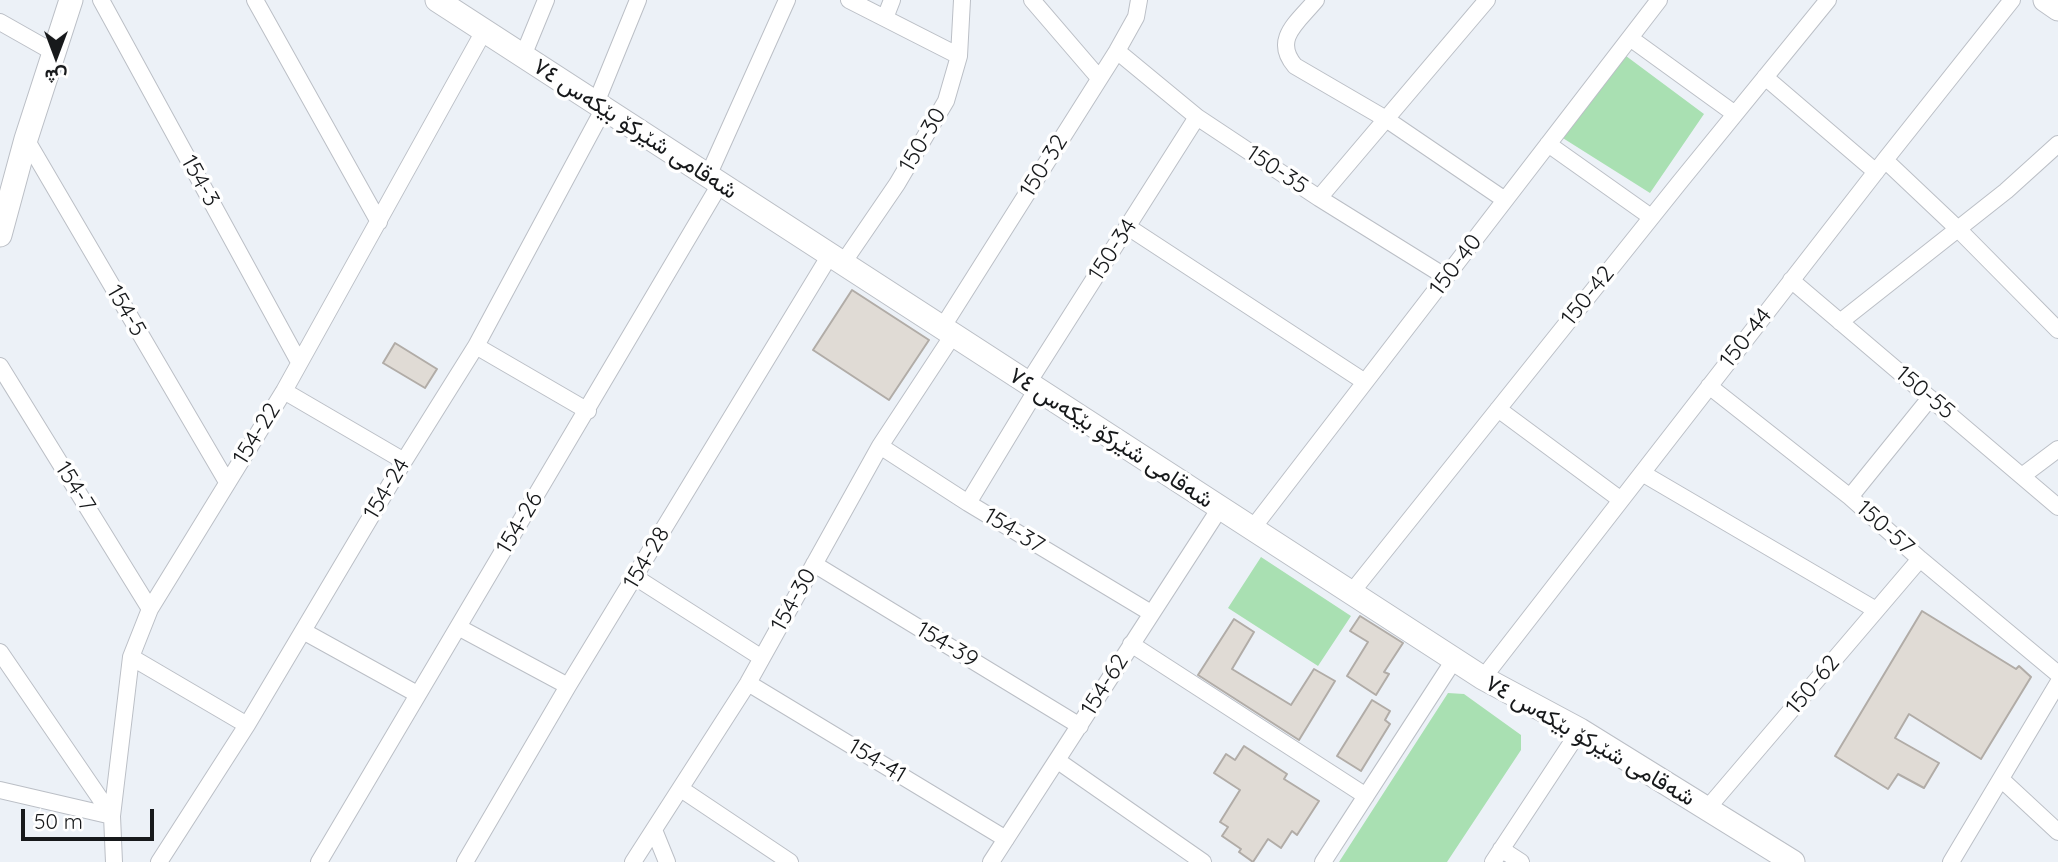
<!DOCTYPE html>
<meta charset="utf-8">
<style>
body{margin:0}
#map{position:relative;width:2058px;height:862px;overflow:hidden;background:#ecf1f7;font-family:Quicksand,Vazirmatn,sans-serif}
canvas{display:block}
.north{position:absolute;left:21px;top:21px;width:70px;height:70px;-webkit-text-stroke:5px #fff;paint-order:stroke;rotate:180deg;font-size:19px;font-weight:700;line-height:28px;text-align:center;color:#17191b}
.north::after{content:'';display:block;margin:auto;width:24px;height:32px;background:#17191b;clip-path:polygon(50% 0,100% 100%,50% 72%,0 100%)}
.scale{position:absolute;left:21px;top:809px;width:133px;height:32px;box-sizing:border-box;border:4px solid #17191b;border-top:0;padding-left:9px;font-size:21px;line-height:24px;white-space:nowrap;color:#17191b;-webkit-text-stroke:5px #fff;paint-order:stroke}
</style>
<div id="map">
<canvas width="2058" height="862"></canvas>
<div class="north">ش</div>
<div class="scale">50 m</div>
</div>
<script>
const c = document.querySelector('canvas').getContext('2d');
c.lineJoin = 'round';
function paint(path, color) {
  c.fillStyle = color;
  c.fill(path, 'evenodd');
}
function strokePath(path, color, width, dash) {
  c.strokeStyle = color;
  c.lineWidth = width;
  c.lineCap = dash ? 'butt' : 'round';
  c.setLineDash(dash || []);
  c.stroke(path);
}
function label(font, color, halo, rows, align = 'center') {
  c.font = font + ' Quicksand,Vazirmatn,sans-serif';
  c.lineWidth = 7;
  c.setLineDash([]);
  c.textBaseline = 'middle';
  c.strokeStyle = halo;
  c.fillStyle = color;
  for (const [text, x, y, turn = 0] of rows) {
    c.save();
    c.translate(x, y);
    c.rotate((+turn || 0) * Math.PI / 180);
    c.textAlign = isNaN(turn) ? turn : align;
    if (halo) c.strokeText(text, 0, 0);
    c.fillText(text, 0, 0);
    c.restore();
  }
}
const green = new Path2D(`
 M1622 53 1704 114 1650 193 1558 135Z
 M1261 557 1351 616 1318 666 1228 608Z
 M1448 693 1464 694 1521 735V750L1447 862H1339Z`);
const building = new Path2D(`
 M852 290 929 340 889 400 813 350Z
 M395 343 437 369 425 388 383 363Z
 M1922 611 2016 669 2019 666 2031 677 1981 759 1909 714 1895 738 1939 763 1924 788 1898 774 1888 789 1835 756Z
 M1360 616 1403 643 1384 672 1389 674 1376 695 1347 676 1368 642 1350 631Z
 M1234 619 1254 632 1232 669 1291 705 1314 669 1335 681 1299 740 1198 675Z
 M1372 700 1390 711 1385 720 1390 724 1361 771 1337 756Z
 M1244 746 1287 774 1284 779 1319 801 1297 835 1292 831 1281 848 1268 839 1253 862 1239 852 1241 849 1222 836 1228 827 1220 822 1240 790 1214 773 1226 754 1235 760Z`);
const street = new Path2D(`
 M101 0 299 362
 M255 0 379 222
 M849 0 959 56
 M1032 0 1099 78
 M1316 0C1298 22 1272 39 1295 66L1386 119 1505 200
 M885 18 892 0
 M0 22 53 52
 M1630 38 1735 114
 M1117 51 1197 117 1319 198 1446 277
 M523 56 546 0
 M1765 77 1876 172
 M596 103 638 0
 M26 139 227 482
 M1548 144 1651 217
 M1885 160 1959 230 2058 330
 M708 176 787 0
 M1319 198 1487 0
 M1128 227 1365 382
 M843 263 897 184 946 101 959 56 962 0
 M1791 280 2058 507
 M1840 322 2006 191 2058 144
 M942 328 1117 51 1136 17 1139 0
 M476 346 588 411
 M0 366 150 609
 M1028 383 1197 117
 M1709 386 1850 497 1920 559 2058 674
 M284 391 404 461
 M1498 409 1621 500
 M880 446 968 503 1151 613
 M1642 473 1876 610
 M2022 476 2058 449
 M1850 497 1930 398
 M968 503 1037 389
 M1252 529 1659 0
 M814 564 1080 726
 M635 577 762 658
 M1351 593 1679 183 1828 0
 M458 627 568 686
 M303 631 417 694
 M1131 644 1366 796
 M0 652 112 816
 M131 657 247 725
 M1483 678 1885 160 2012 0
 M748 683 1006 839
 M1058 761 1203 862
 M2001 779 2058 832
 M681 789 790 862
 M0 790 112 816
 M1706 810 1920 559
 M654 830 667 862
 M1501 849 1521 862
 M114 862 112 816 131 657 150 609 284 391 484 31
 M159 862 247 725 404 461 476 346 604 108
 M319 862C451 635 588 411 720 184
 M465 862 568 686 830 255
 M633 862 748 683 880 446 953 335
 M991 862 1220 508
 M1323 862 1454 660
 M1493 862 1580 730
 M1951 862 2058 683`);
const secondary = new Path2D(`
 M437 0 1483 678 1580 730 1793 862
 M2045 0 2058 9
 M0 235 26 139 71 0`);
const streetNames = [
 ["شەقامی شێرکۆ بێکەس ٧٤",635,129,33],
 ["150-30",923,140,-60],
 ["150-32",1044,166,-58],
 ["150-35",1277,170,34],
 ["154-3",200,181,61],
 ["150-34",1113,250,-57],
 ["150-40",1456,265,-53],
 ["150-42",1588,296,-51],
 ["154-5",126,311,60],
 ["150-44",1746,338,-52],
 ["150-55",1925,393,40],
 ["154-22",257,434,-58],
 ["شەقامی شێرکۆ بێکەس ٧٤",1111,438,33],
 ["154-7",75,487,58],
 ["154-24",387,489,-59],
 ["154-26",520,523,-59],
 ["150-57",1885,528,42],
 ["154-37",1014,531,31],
 ["154-28",647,558,-59],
 ["154-30",794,600,-61],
 ["154-39",947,645,31],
 ["154-62",1105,685,-58],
 ["150-62",1813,685,-50],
 ["شەقامی شێرکۆ بێکەس ٧٤",1590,741,30],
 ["154-41",877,761,31]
];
paint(green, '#a9e0b2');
paint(building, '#e0dbd5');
strokePath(building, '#b1aca7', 2);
strokePath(street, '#bbbfc6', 18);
strokePath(secondary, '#bbbfc6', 25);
strokePath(street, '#fff', 16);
strokePath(secondary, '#fff', 23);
label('23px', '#17191b', '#fff', streetNames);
</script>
